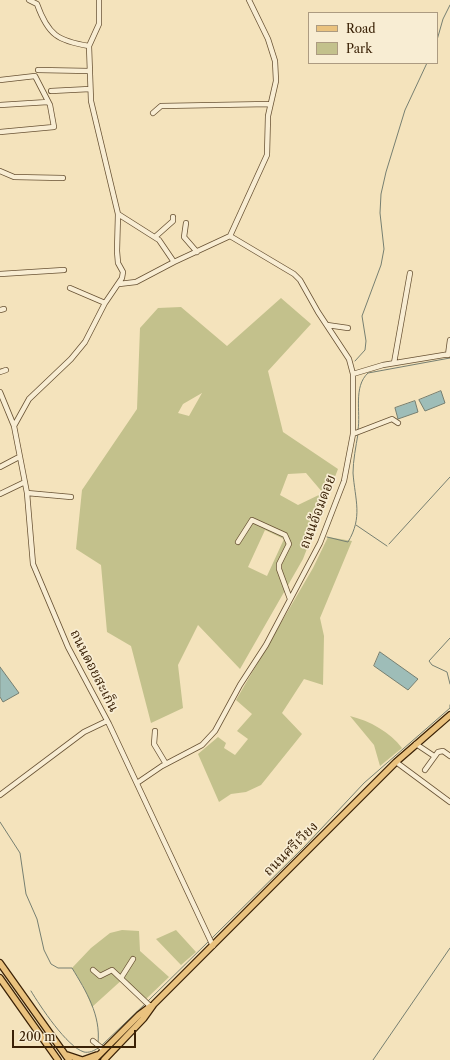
<!DOCTYPE html>
<meta charset="utf-8">
<style>
body{margin:0}
#map{position:relative;width:450px;height:1060px;overflow:hidden;background:#f4e3bc;font-family:"Libre Caslon Text",serif}
canvas{display:block}
.legend{position:absolute;left:308px;top:12px;width:130px;height:52px;box-sizing:border-box;background:#f8edd3;border:1px solid #ac9b81;margin:0;padding:5px 7px;list-style:none;font-size:12px;color:#3a2106}
.legend li{display:flex;align-items:center;gap:8px;height:20px}
.legend b{width:20px;border:1px solid #ac9b81}
.scale{position:absolute;left:12px;top:1030px;width:124px;height:18px;box-sizing:border-box;border:2px solid #3a2106;border-top:0;padding-left:5px;font-size:12px;line-height:14px;white-space:nowrap;color:#3a2106;-webkit-text-stroke:3px #f8edd3;paint-order:stroke}
</style>
<div id="map">
<canvas width="450" height="1060"></canvas>
<ul class="legend">
<li><b style="height:5px;background:#eac27e"></b>Road</li>
<li><b style="height:11px;background:#c3c18c"></b>Park</li>
</ul>
<div class="scale">200 m</div>
</div>
<script>
const c = document.querySelector('canvas').getContext('2d');
c.lineJoin = 'round';
function paint(path, color) {
  c.fillStyle = color;
  c.fill(path, 'evenodd');
}
function strokePath(path, color, width, dash) {
  c.strokeStyle = color;
  c.lineWidth = width;
  c.lineCap = dash ? 'butt' : 'round';
  c.setLineDash(dash || []);
  c.stroke(path);
}
function label(font, color, halo, rows, align = 'center') {
  c.font = font + ' "Libre Caslon Text","Noto Serif Thai",serif';
  c.lineWidth = 3.5;
  c.setLineDash([]);
  c.textBaseline = 'middle';
  c.strokeStyle = halo;
  c.fillStyle = color;
  for (const [text, x, y, turn = 0] of rows) {
    c.save();
    c.translate(x, y);
    c.rotate((+turn || 0) * Math.PI / 180);
    c.textAlign = isNaN(turn) ? turn : align;
    if (halo) c.strokeText(text, 0, 0);
    c.fillText(text, 0, 0);
    c.restore();
  }
}
const green = new Path2D(`
 M281 298 311 324 268 371 283 432 338 469 303 559 240 669 198 625 178 665 183 708 151 723 131 646 107 632 101 565 76 549 82 490 137 409 140 328 158 308 181 307 227 346ZM202 393 189 416 178 413 183 404ZM306 473 323 493 298 505 280 495 288 474ZM265 530 284 539 267 576 248 567Z
 M328 537 352 541 320 618 324 636 323 685 304 679 282 713 302 734 261 785 246 792 231 794 219 802 198 754 218 737 226 743 224 748 235 755 248 739 237 731 252 714 236 700 313 568Z
 M350 716C370 721 390 732 402 748L380 766 374 745Z
 M122 930 139 931 140 951 169 977 146 999 124 978 92 1007 84 988 72 968 91 948 110 933Z
 M176 930 196 952 181 965 156 939Z`);
const water = new Path2D(`
 M441 391 445 403 425 411 419 400Z
 M415 401 418 412 398 419 395 408Z
 M380 652 418 679 408 690 374 666Z
 M0 667 19 693 3 702 0 697Z`);
const stream = new Path2D(`
 M437 40 443 19 450 5
 M355 361 365 350 366 341 362 316 381 265 384 249 380 213 381 194 386 172 405 110 427 63
 M358 430C361 412 353 387 368 373L450 358
 M356 525 387 546
 M327 537 348 542C363 517 355 500 353 473 353 461 356 446 358 434
 M389 544 450 477
 M450 638 429 661 432 665 447 672 450 684
 M0 822 20 853 26 894 37 919 44 950 51 964 58 968H72C86 991 101 1015 98 1043
 M211 939 305 846 364 783 450 708V705
 M31 991C40 1006 67 1047 84 1052 89 1053 94 1051 98 1048
 M147 1002 209 941
 M101 1046 145 1004
 M373 1060 450 948`);
const minor = new Path2D(`
 M89 46 99 24V0
 M38 70 90 71
 M0 80 35 76 50 105 54 127 0 132
 M51 91 90 89
 M0 105 48 102
 M153 113 161 106 270 104
 M0 171 14 177 63 178
 M118 214 159 240 174 262
 M186 223 184 237 197 252
 M230 236 267 155 268 116 276 81 275 61 268 39 249 0
 M155 237 173 221V217
 M0 274 64 270
 M119 284 136 282 174 262 230 236
 M70 288 105 303
 M0 310 4 309
 M327 325 348 328
 M448 355 450 340
 M394 363 410 273
 M0 372 6 370
 M353 374 383 365 450 354
 M0 392 14 426 27 493 33 564 68 647 109 724 213 946
 M14 426 29 399 71 359 85 342 105 303 122 278 123 272 118 263 117 251 118 214 91 101 89 46C58 41 48 35 37 4L29 0
 M353 434 392 419 398 423
 M0 467 19 457
 M27 493 71 497
 M0 494 25 482
 M238 542 252 520 285 535 289 544 279 564V569L290 599
 M155 731 154 744 166 764
 M416 744 434 756
 M396 762 450 802
 M425 770 438 752 443 751 450 756
 M137 783 162 766 202 745 215 731 240 685 266 645 320 543 344 481 353 434V374L349 359 318 312 300 280 294 274 230 236
 M0 795 84 732 107 721
 M93 970 100 976 112 970 150 1006
 M121 978 133 959
 M93 1041 104 1050`);
const major = new Path2D(`
 M0 963 69 1060
 M0 978 58 1060
 M67 1055 82 1060
 M83 1060 97 1055
 M94 1060 139 1015 151 1006
 M104 1060 144 1018 154 1004 396 762 450 715`);
const streetNames = [
 ["ถนนอ้อมดอย",318,512,-69],
 ["ถนนดอยสะเก็น",94,671,63],
 ["ถนนศรีเวียง",291,849,-45]
];
paint(green, '#c3c18c');
paint(water, '#9ebdb8');
strokePath(water, '#767f71', 1);
strokePath(stream, '#767f71', 1);
strokePath(minor, '#685234', 6);
strokePath(major, '#3a2106', 8);
strokePath(minor, '#f8edd3', 4.5);
strokePath(major, '#eac27e', 5.5);
label('14px', '#3a2106', '#f8edd3', streetNames);
</script>
